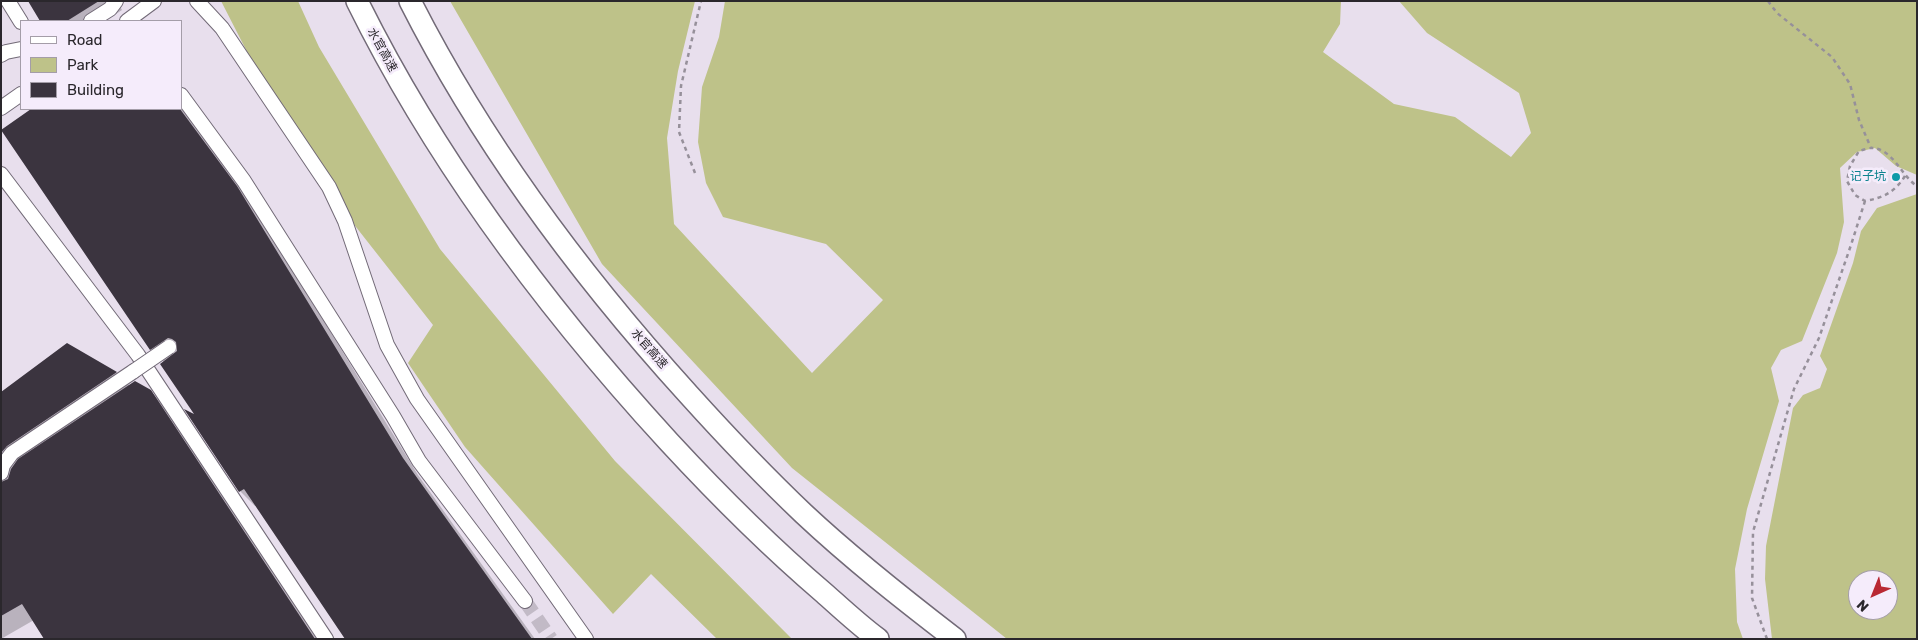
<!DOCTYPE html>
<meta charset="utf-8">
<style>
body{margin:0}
#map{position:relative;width:1918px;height:640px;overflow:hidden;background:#e8dfed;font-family:Rubik,sans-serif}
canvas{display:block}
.frame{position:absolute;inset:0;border:2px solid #2a272c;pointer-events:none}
.legend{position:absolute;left:20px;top:20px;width:162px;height:90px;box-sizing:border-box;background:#f5ecfb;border:1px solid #a49da8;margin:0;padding:6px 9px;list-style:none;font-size:15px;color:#2a272c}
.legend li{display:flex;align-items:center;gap:10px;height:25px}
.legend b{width:25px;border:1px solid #a49da8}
.north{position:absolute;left:1848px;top:570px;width:50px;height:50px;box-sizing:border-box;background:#f5ecfb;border:1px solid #a49da8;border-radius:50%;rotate:224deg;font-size:14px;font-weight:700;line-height:20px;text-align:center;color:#2a272c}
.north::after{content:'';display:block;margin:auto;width:18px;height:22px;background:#b92833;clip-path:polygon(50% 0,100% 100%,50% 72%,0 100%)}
</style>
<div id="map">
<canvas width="1918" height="640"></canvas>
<div class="frame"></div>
<ul class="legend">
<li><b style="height:6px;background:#fff"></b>Road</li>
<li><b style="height:14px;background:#bec289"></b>Park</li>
<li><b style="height:14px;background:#3b343f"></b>Building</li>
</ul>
<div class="north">N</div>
</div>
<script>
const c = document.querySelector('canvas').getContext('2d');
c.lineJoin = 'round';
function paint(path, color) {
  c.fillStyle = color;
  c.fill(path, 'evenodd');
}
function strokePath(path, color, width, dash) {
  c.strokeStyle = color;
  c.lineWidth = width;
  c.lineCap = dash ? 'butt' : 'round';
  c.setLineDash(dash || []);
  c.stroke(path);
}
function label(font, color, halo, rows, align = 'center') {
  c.font = font + ' Rubik,"Noto Sans SC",sans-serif';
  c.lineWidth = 5;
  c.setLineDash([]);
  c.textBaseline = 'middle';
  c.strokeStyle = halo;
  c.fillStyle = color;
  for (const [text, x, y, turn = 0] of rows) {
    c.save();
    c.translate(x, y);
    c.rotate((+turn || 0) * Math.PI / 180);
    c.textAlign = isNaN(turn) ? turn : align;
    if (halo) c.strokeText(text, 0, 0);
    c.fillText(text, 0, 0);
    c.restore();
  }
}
const green = new Path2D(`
 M221 1H298L319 47 440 249 615 461 792 639H717L651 574 613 614 465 447 408 363 433 325 301 157Z
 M450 1H695L678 71 667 138 674 224 812 373 883 300 826 244 723 217 706 183 698 142 702 87 719 37 725 1H1341L1340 24 1323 52 1394 104 1455 117 1511 157 1531 133 1519 93 1427 33 1399 1H1917V175L1896 166 1875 148 1857 152 1840 168 1844 222 1837 253 1802 341 1781 350 1771 368 1779 401 1747 509 1735 569 1737 622 1743 639H1007L792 468 602 264Z
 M1917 194V639H1772L1765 579 1766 546 1793 408 1803 395 1820 388 1827 369 1820 356 1853 263 1861 231 1877 208ZM1858 580H1888V610H1858Z`);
const shadow = new Path2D(`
 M29 1H117L122 10 105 21H42Z
 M181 103 251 202 418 475 535 639H347L257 505 255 506 240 491 188 413 198 418 164 362 151 349 3 130 33 109H181Z
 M67 345 117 373 130 386 150 391 166 407 319 639H46L34 620 1 639V394Z`);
const building = new Path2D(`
 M28 1H99L67 21H40Z
 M31 109H180L237 186 403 458 532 639H345L244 489 239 492 184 409 194 414 160 364 177 351 176 342 172 339 168 338 150 350 1 130Z
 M67 343 117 372 7 446 1 453V392Z
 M135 381 151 390 315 639H44L22 604 1 616V482L8 479 11 469 18 459Z`);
const minorTunnel = new Path2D(`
 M525 601 551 639`);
const path = new Path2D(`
 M1768 1 1777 13 1832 57 1850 84 1859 120 1871 148
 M695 173 679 132 681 86 701 1
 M1905 176C1895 192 1883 198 1865 201L1855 195 1847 181 1850 166 1859 151C1863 150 1868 148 1871 148 1893 148 1901 176 1917 186
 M1767 639 1752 598 1753 532 1794 389 1819 338 1851 245 1865 201`);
const minor = new Path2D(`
 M8 1 21 22
 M197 1 222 28 329 187 345 221 387 345 417 399 586 639
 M91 21 110 9 116 1
 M127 21 154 1
 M1 55 6 52 21 49
 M181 95 244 181 393 416 419 461 525 601
 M1 108 21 94
 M1 174 138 355 326 639
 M1 473 3 465 12 453 134 371`);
const highway = new Path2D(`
 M357 1C437 163 547 309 669 442 718 495 769 546 824 593 842 609 859 625 878 639
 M410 1C483 145 581 276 689 395 726 436 764 476 804 514 852 559 903 599 955 639`);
const minorBridge = new Path2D(`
 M134 371 169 347`);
const markers = [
 [1896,177,5,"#0f9aa8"]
];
const streetNames = [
 ["水官高速",382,50,61],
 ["水官高速",649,349,49]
];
const cultureNames = [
 ["记子坑",1886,177]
];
paint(green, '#bec289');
paint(shadow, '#0003');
paint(building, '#3b343f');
strokePath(minorTunnel, '#c2bac6', 14, [14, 7]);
strokePath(minor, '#726a77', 16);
strokePath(highway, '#726a77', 24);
strokePath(path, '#96909a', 2.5, [4, 4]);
strokePath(minor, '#fff', 14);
strokePath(highway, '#fff', 21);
strokePath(minorBridge, '#726a77', 16, []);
strokePath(minorBridge, '#fff', 14);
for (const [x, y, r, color] of markers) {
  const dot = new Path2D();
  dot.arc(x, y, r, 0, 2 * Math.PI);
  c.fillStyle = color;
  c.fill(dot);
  strokePath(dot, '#f5ecfb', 2);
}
label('12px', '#2a272c', '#f5ecfb', streetNames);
label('12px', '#0d838f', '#f5ecfb', cultureNames, 'right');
</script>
